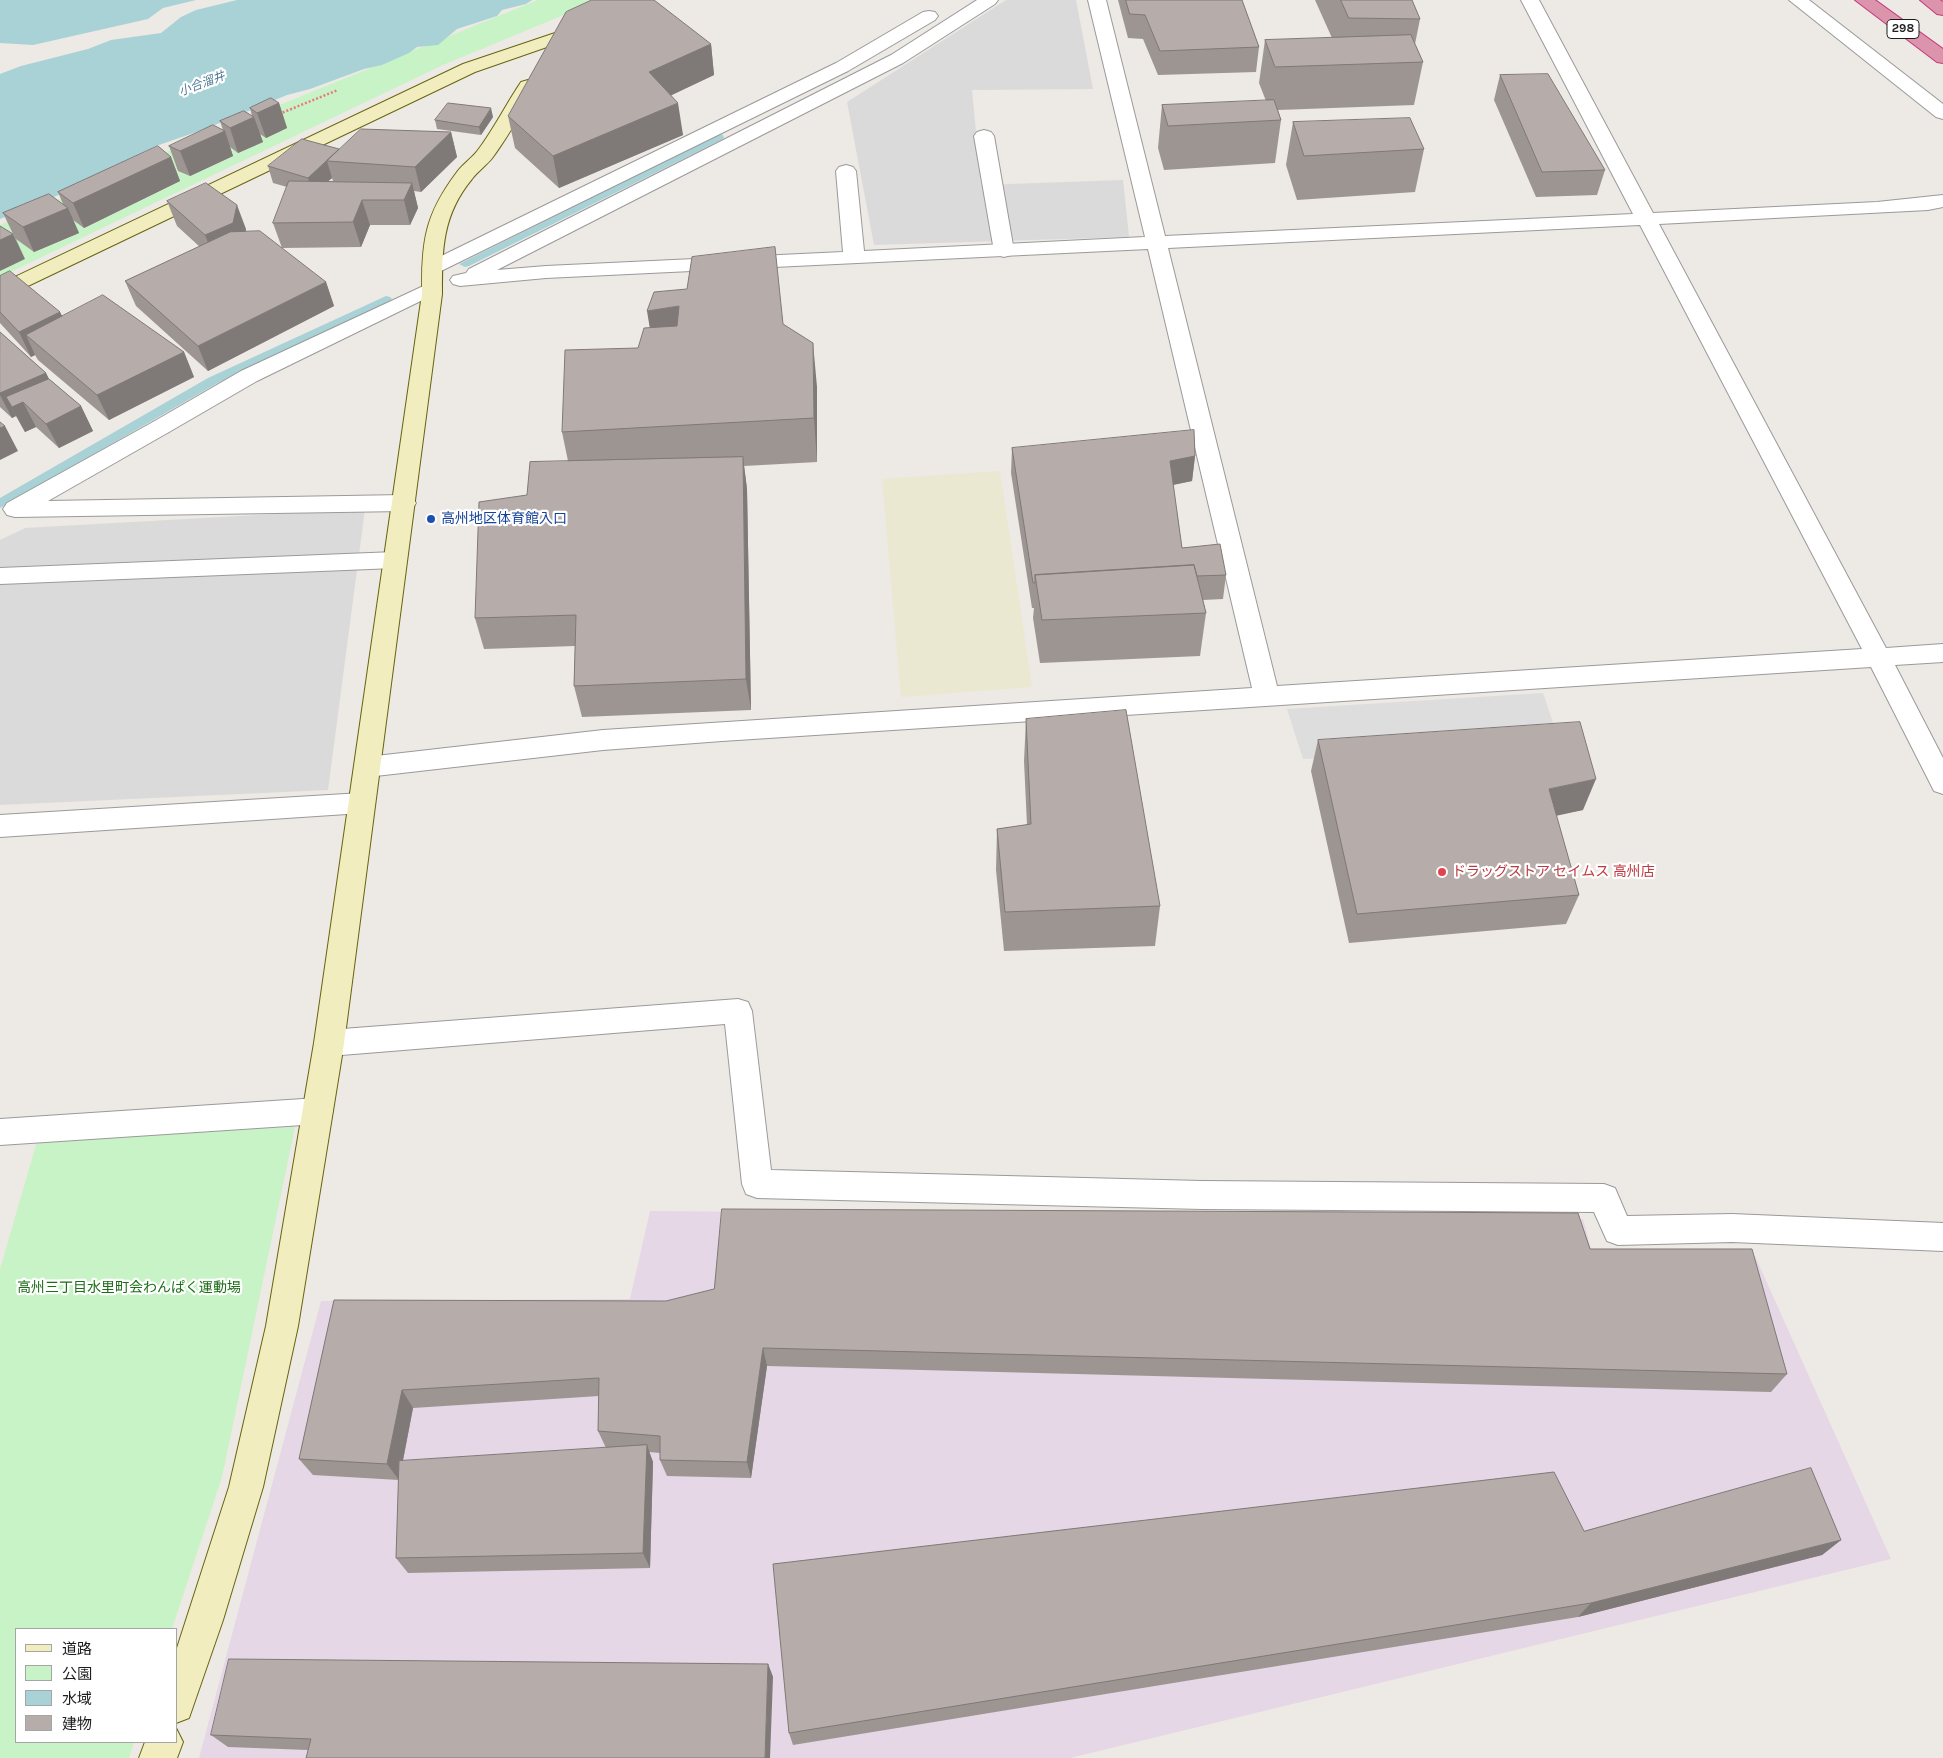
<!DOCTYPE html>
<meta charset="utf-8">
<style>
body{margin:0}
#map{position:relative;width:1943px;height:1758px;overflow:hidden;background:#ede9e4;font-family:Karla,"Noto Sans JP",sans-serif}
canvas{display:block}
.legend{position:absolute;left:15px;top:1628px;width:162px;height:115px;box-sizing:border-box;background:#fff;border:1px solid #a5a5a5;margin:0;padding:6px 9px;list-style:none;font-size:15px;color:#1d1d1d}
.legend li{display:flex;align-items:center;gap:10px;height:25px}
.legend b{width:25px;border:1px solid #a5a5a5}
</style>
<div id="map">
<canvas width="1943" height="1758"></canvas>
<ul class="legend">
<li><b style="height:6px;background:#f2edbe"></b>道路</li>
<li><b style="height:14px;background:#c8f3c6"></b>公園</li>
<li><b style="height:14px;background:#a9d2d6"></b>水域</li>
<li><b style="height:14px;background:#b6adaa"></b>建物</li>
</ul>
</div>
<script>
const c = document.querySelector('canvas').getContext('2d');
c.lineJoin = 'round';
function paint(path, color) {
  c.fillStyle = color;
  c.fill(path, 'evenodd');
}
function strokePath(path, color, width, dash) {
  c.strokeStyle = color;
  c.lineWidth = width;
  c.lineCap = dash ? 'butt' : 'round';
  c.setLineDash(dash || []);
  c.stroke(path);
}
function label(font, color, halo, rows, align = 'center') {
  c.font = font + ' Karla,"Noto Sans JP",sans-serif';
  c.lineWidth = 4.5;
  c.setLineDash([]);
  c.textBaseline = 'middle';
  c.strokeStyle = halo;
  c.fillStyle = color;
  for (const [text, x, y, turn = 0] of rows) {
    c.save();
    c.translate(x, y);
    c.rotate((+turn || 0) * Math.PI / 180);
    c.textAlign = isNaN(turn) ? turn : align;
    if (halo) c.strokeText(text, 0, 0);
    c.fillText(text, 0, 0);
    c.restore();
  }
}
const residential = new Path2D(`
 M1006 0H1076L1093 89 972 90 981 185 1123 180 1129 237 874 245 847 102Z
 M365 509 328 790 0 805V540L25 528Z`);
const industrial = new Path2D(`
 M650 1211 1583 1219 1593 1255 1755 1256 1891 1559 1070 1758H199L321 1301 630 1299Z`);
const farmland = new Path2D(`
 M1000 471 1032 687 901 697 882 479Z`);
const park = new Path2D(`
 M538 0H600L443 65 0 277V225L203 136Z
 M295 1127 222 1477 172 1629H16V1742H134L129 1758H0V1269L38 1138Z`);
const parking = new Path2D(`
 M1543 693 1560 744 1303 759 1287 709Z`);
const water = new Path2D(`
 M0 0H196L163 8 148 19 33 45 0 43Z
 M237 0H532L526 4 502 10 497 16 457 29 438 45 417 47 409 53 382 65 364 69 310 89 287 95 205 129 156 146 108 170 83 185 0 219V74L21 66 88 49 111 40 161 33 181 17 196 10Z`);
const stream = new Path2D(`
 M719 134 723 135 724 137 723 139 469 266 465 267 459 264Z
 M386 296 390 297 392 299 390 301 216 384 0 508V498L208 378Z`);
const path = new Path2D(`
 M279 114 338 90`);
const lane = new Path2D(`
 M984 130 991 132 994 136 1014 251 1011 255 1004 257 997 255 994 251 974 136 977 132Z
 M432 282 439 284 442 288 439 292 257 381 169 432 161 434 153 432 150 427 153 422 241 371Z`);
const street = new Path2D(`
 M977 0H998L995 4 903 63 497 270 546 266 843 252 836 171 839 167 846 165 853 167 856 171 864 251 1145 237 1088 0H1106L1165 236 1633 214 1521 0H1539L1653 213 1877 202 1943 195V207L1928 210 1659 224 1886 648 1943 644V662L1895 665 1943 758V794L1934 791 1871 667 722 741 603 750 367 777 358 774 354 767 358 760 367 757 603 730 1252 688 1148 249 546 278 460 286 453 284 450 280 453 276 466 273 469 269 891 55ZM1640 225 1862 649 1277 686 1168 248Z
 M1789 0H1809L1943 104V119L1936 117Z
 M929 11 935 12 938 16 935 20 848 71 439 272 432 274 425 272 422 268 425 264 836 63 923 12Z
 M161 420 169 422 172 427 169 432 48 501 404 495 412 497 416 503 412 509 404 511 15 517 7 515 3 509 7 503 153 422Z
 M395 552 403 554 407 560 403 566 395 568 0 584V568Z
 M362 793 371 796 375 803 371 810 362 813 0 837V815Z
 M738 999 748 1002 752 1011 771 1170 1202 1181 1604 1184 1615 1188 1627 1216 1732 1214 1943 1223V1251L1732 1242 1618 1245 1607 1241 1594 1212 1202 1209 757 1198 746 1194 742 1184 725 1024 329 1056 319 1052 314 1043 319 1034 329 1030Z
 M318 1098 329 1102 333 1111 329 1120 318 1124 0 1145V1119Z`);
const secondary = new Path2D(`
 M564 30 570 31 573 35 570 39 475 72 7 296 0 298V284L463 64Z
 M528 80 535 82 537 86C523 110 509 135 493 157 487 165 478 171 472 179 442 215 442 250 442 294L344 1043 298 1326 263 1487 223 1620 189 1718 176 1723V1651L229 1487 266 1326 314 1043 422 294C422 241 424 216 457 172 463 164 472 158 478 150 494 129 506 104 521 82Z
 M176 1728 183 1742 177 1758H139L145 1742H176Z`);
const highway = new Path2D(`
 M1855 0H1875L1943 49V63L1937 62Z
 M1920 0H1940L1943 2V15L1937 14Z`);
const wall = new Path2D(`
 M1118 0H1242L1259 47 1256 72 1158 75 1143 39 1128 38Z
 M1315 0H1412L1420 19 1415 44 1423 62 1414 105 1278 110 1281 120 1275 163 1164 170 1158 148 1162 105 1266 101 1259 83 1265 40 1332 38Z
 M711 44 714 75 671 95 683 135 559 188 515 148 508 116Z
 M1500 75 1605 170 1597 195 1536 197 1494 100Z
 M279 103 287 128 266 138 260 134 263 142 238 153 230 147 233 156 190 176 178 171 169 146 223 130 220 121 252 116 250 108Z
 M493 117 481 135 437 129 435 120Z
 M1293 122 1424 149 1415 192 1297 200 1286 165Z
 M451 132 457 157 421 192 414 191 418 208 410 225H370L361 247 282 248 273 223 287 187 273 183 268 166 339 149ZM332 178 333 181H328Z
 M171 157 180 181 84 228 73 220 79 233 34 252 16 239 25 259 3 213 63 204 58 192Z
 M167 201 246 229V232L326 282 334 306 208 371 136 306 125 281 200 247 177 226Z
 M0 276 60 312 62 316 184 352 194 377 109 420 38 360 35 355 31 357 0 323Z
 M783 324 817 387V462L744 466 747 489 751 710 582 717 574 686 575 646 484 649 475 618 527 495 568 461 562 432Z
 M0 332 46 373 49 379 81 406 93 431 59 448 36 427 25 432 16 416 12 418 0 407Z
 M1012 448 1195 456 1192 481 1173 485 1182 548 1226 575 1223 599 1203 600 1206 613 1200 656 1040 663 1033 618 1034 608H1032L1011 473Z
 M1026 719 1160 906 1155 946 1004 951 996 870 997 829 1027 825 1024 761Z
 M1318 740 1583 810 1556 815 1579 895 1566 924 1349 943 1311 771Z
 M1590 1249 1787 1374 1771 1392 767 1366 751 1478 667 1476 660 1460V1453L649 1452 653 1462 650 1568 408 1573 396 1558 399 1480 313 1475 299 1459 334 1300 666 1301ZM599 1396 598 1431 606 1448 403 1461 413 1408Z
 M1584 1531 1841 1540 1822 1555 1578 1617 793 1745 789 1733Z
 M768 1664 773 1677 308 1750 228 1747 211 1735Z`);
const shadedWall = new Path2D(`
 M711 44 714 75 653 104 649 72Z
 M279 103 287 128 266 138 257 113Z
 M678 103 683 135 559 188 553 156Z
 M491 108 493 117 481 135 479 127Z
 M254 117 263 142 238 153 230 128Z
 M225 131 233 156 190 176 180 151Z
 M451 132 457 157 421 192 415 167Z
 M171 157 180 181 84 228 73 203Z
 M327 161 332 178 313 195 308 178Z
 M412 183 418 208 410 225 404 200Z
 M362 200 370 225 361 247 353 222Z
 M237 205 246 229 242 248 215 260 205 235Z
 M68 208 79 233 34 252 23 227Z
 M13 234 25 259 0 271V240Z
 M326 282 334 306 208 371 198 346Z
 M679 306 686 350 654 354 647 311Z
 M60 312 72 337 26 335 35 355 31 357 19 332Z
 M813 343 817 387V462L814 418Z
 M184 352 194 377 109 420 97 395Z
 M46 373 58 398 23 402 36 427 25 432 6 397 16 416 12 418 0 395V393Z
 M81 406 93 431 59 448 46 424Z
 M5 426 18 451 0 460V428Z
 M1195 456 1192 481 1167 486 1170 461Z
 M743 457 747 489 751 710 746 679Z
 M1596 779 1583 810 1537 820 1549 789Z
 M763 1348 767 1366 751 1478 747 1462Z
 M402 1390 413 1408 399 1480 387 1464Z
 M647 1445 653 1462 650 1568 643 1553Z
 M1841 1540 1822 1555 1578 1617 1591 1603Z
 M768 1664 773 1677 770 1758H765Z`);
const building = new Path2D(`
 M592 0H654L711 44 649 72 678 103 553 156 508 116 566 12Z
 M1126 0H1242L1259 47 1160 51 1145 15 1130 14Z
 M1341 0H1412L1420 19 1349 18Z
 M1411 35 1423 62 1275 67 1265 40Z
 M1548 74 1605 170 1542 172 1500 75Z
 M271 98 279 103 257 113 250 108Z
 M1274 100 1281 120 1168 126 1162 105Z
 M448 103 491 108 479 127 435 120Z
 M244 111 254 117 230 128 220 121Z
 M1410 118 1424 149 1304 156 1293 122Z
 M213 125 225 131 180 151 169 146Z
 M361 129 451 132 415 167 327 161Z
 M302 139 339 149 308 178 268 166Z
 M158 146 171 157 73 203 58 192Z
 M289 181 412 183 404 200H362L353 222 273 223Z
 M206 183 237 205 233 223 205 235 167 201Z
 M49 194 68 208 23 227 3 213Z
 M0 226 13 234 0 240Z
 M260 231 326 282 198 346 125 281 230 232Z
 M775 247 783 324 813 343 814 418 562 432 565 350 638 348 644 328 677 326 679 306 647 311 654 292 687 289 692 257Z
 M10 271 60 312 19 332 0 312V276Z
 M103 295 184 352 97 395 26 335Z
 M0 332 46 373 0 393Z
 M49 379 81 406 46 424 23 402 12 407 6 397Z
 M0 422 5 426 0 428Z
 M1194 430 1195 456 1170 461 1182 548 1220 544 1226 575 1197 576 1194 565 1035 575V583H1033L1012 448Z
 M743 457 746 679 574 686 576 615 475 618 479 502 527 495 530 462Z
 M1194 565 1206 613 1042 620 1035 575Z
 M1126 710 1160 906 1005 912 997 829 1031 824 1026 719Z
 M1580 722 1596 779 1549 789 1579 895 1357 914 1318 740Z
 M722 1209 1578 1213 1590 1249H1752L1787 1374 763 1348 747 1462 660 1460V1436L598 1431 599 1378 402 1390 387 1464 299 1459 334 1300 666 1301 714 1289Z
 M647 1445 643 1553 396 1558 399 1461Z
 M1811 1468 1841 1540 1591 1603 789 1733 773 1564 1554 1472 1584 1531Z
 M229 1659 768 1664 765 1758H306L311 1739 211 1735Z`);
const markers = [
 [431,519,5,"#1a4fb4"],
 [1442,872,5,"#e0444e"]
];
const shields = [
 [1903,29,32]
];
const shieldNames = [
 ["298",1903,29]
];
const farWaternames = [
 ["小合溜井",202,84,-21]
];
const transitNames = [
 ["高州地区体育館入口",441,519]
];
const healthNames = [
 ["ドラッグストア セイムス 高州店",1452,872]
];
const parkNames = [
 ["高州三丁目水里町会わんぱく運動場",129,1288]
];
paint(residential, '#dbdada');
paint(industrial, '#e5d7e5');
paint(farmland, '#eae8d1');
paint(park, '#c8f3c6');
paint(parking, '#ddd');
paint(water, '#a9d2d6');
paint(stream, '#a9d2d6');
strokePath(lane, '#9a9a9a', 2);
strokePath(street, '#9a9a9a', 2);
strokePath(secondary, '#676411', 2);
strokePath(highway, '#c4387c', 2);
strokePath(path, '#e9797e', 2.5, [2, 2]);
paint(lane, '#fff');
paint(street, '#fff');
paint(secondary, '#f2edbe');
paint(highway, '#dc94ac');
paint(wall, '#9d9592');
paint(shadedWall, '#7f7977');
paint(building, '#b6adaa');
strokePath(building, '#7f7977', 1);
for (const [x, y, r, color] of markers) {
  const dot = new Path2D();
  dot.arc(x, y, r, 0, 2 * Math.PI);
  c.fillStyle = color;
  c.fill(dot);
  strokePath(dot, '#fff', 2);
}
for (const [x, y, w] of shields) {
  const box = new Path2D();
  box.roundRect(x - w / 2, y - 9.5, w, 19, 4);
  c.fillStyle = '#fff';
  c.fill(box);
  strokePath(box, '#1d1d1d', 1);
}
label('bold 12px', '#1d1d1d', null, shieldNames);
label('italic 12px', '#4e7a93', '#fff', farWaternames);
label('14px', '#164399', '#fff', transitNames, 'left');
label('14px', '#be3a42', '#fff', healthNames, 'left');
label('14px', '#1d6e18', '#fff', parkNames);
</script>
